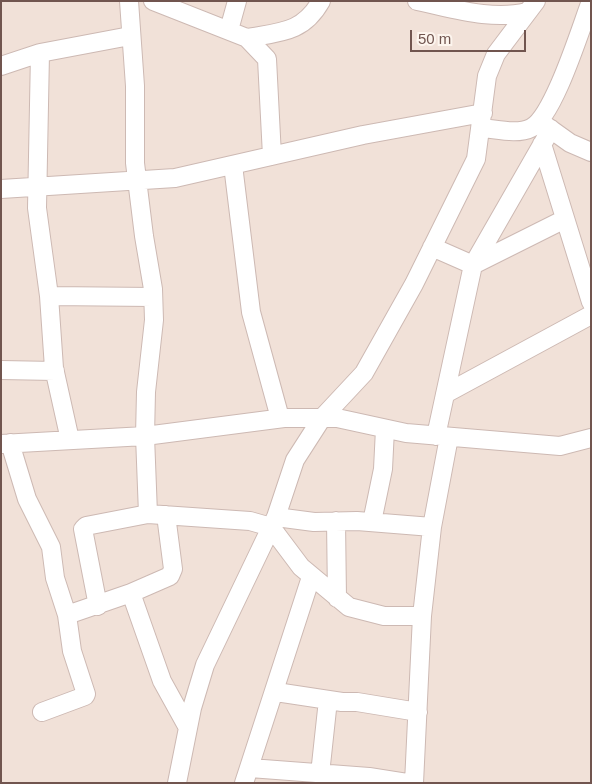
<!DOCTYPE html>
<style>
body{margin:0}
#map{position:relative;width:592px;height:784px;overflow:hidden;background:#faf0e8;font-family:Helvetica,sans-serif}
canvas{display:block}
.frame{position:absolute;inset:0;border:2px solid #71554f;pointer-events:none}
.scale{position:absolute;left:410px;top:30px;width:116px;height:22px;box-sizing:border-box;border:2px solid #71554f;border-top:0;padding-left:6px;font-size:15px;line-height:18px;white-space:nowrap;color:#71554f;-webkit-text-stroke:4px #fdf5ee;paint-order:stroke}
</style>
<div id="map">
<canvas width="592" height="784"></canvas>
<div class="frame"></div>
<div class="scale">50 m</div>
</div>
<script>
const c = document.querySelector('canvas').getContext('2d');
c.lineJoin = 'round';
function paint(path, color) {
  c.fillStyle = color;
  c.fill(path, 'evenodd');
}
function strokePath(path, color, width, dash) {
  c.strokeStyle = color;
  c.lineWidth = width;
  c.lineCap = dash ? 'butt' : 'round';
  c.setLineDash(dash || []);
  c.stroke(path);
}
const residential = new Path2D(`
 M1 1H591V783H1Z`);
const street = new Path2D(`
 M129 1 135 86V163L144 236 153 289 154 320 146 392 145 436 148 514
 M153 1 247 38 267 59 272 156
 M417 1C452 8 492 21 527 12
 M229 30 237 1
 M247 38C280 32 303 33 321 1
 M40 53 37 208 49 296 54 368 70 440
 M1 66 40 53 130 36
 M542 123 570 143 591 152
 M481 128C496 129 517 135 531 128 554 116 581 27 591 1
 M542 144 591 302
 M233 165 251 312 280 418
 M1 189 175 178 363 135 483 113
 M432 247 473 265 565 219
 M49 296 153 297
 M1 370 55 371
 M445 394 591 315
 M436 436 473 265 551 129
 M10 443 27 499 51 547 55 578 67 615 72 651 86 694 85 696 42 712
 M1 444 145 436 284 418H337L406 433 560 446 591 438
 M276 517 314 522 357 521 432 527
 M336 521 337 598
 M372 522 383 469 385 429
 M131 593 162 681 188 728
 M98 606 83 529 86 526 148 514 250 521 271 527 301 567 349 607 384 616H422
 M67 615 131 593 170 576 173 569 166 515
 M276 692 342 702H357L418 712
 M250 768 369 777 407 783
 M320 774 328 700
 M177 783 192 708 205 665 276 517 295 460 322 418 364 373 414 284 476 159 487 76 496 54 536 1
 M244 783 311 577
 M414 783 422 616 432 527 449 437`);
paint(residential, '#f1e1d8');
strokePath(street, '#cdb9b3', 20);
strokePath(street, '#fff', 18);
</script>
